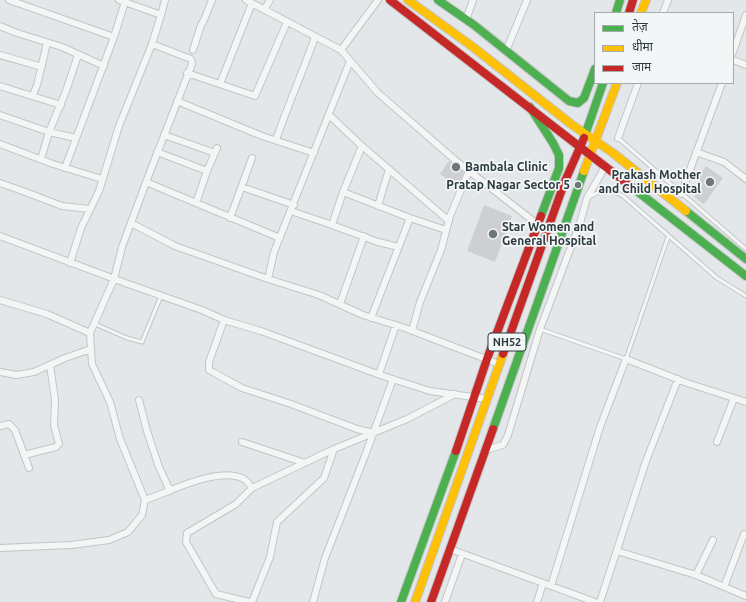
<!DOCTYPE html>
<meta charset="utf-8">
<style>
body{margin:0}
#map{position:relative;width:746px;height:602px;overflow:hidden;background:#e4e7e9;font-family:Ubuntu,"Noto Sans Devanagari",sans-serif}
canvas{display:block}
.legend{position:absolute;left:594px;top:12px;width:140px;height:72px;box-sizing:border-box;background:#f3f6f7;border:1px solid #a4abae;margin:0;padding:5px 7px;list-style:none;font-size:12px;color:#2d3b40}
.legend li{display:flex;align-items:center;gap:8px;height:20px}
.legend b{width:20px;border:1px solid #a4abae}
</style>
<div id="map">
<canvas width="746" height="602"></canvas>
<ul class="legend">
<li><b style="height:5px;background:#4caf50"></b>तेज़</li>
<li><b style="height:5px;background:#ffc107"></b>धीमा</li>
<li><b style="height:5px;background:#c62828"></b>जाम</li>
</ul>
</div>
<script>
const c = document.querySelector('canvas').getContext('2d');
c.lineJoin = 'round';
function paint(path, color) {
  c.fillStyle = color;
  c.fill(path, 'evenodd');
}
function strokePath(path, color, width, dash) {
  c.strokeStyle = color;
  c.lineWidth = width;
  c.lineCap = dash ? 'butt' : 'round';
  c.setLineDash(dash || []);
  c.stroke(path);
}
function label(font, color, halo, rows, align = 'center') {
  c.font = font + ' Ubuntu,sans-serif';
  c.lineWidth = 3.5;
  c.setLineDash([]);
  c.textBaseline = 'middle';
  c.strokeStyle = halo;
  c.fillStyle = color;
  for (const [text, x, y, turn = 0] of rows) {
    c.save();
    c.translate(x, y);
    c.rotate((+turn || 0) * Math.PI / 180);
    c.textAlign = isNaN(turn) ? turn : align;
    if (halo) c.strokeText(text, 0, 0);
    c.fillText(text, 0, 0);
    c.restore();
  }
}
const building = new Path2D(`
 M449 161 464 172 458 187 440 174Z
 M706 166 723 178 704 204 694 197 703 184 696 179Z
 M484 205 512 216 495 262 467 251Z`);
const lane = new Path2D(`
 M618 138 746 249
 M589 197C604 189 608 188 623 196L717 278 746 296
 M95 324 127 338 142 342 161 296
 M540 329 626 359 668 237`);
const street = new Path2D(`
 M9 0 114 37
 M246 0 341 50
 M378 0 341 50 378 93 455 160 541 227
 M264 10 270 0
 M663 13 668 0
 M161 15 165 0
 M466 20 473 0
 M0 26 14 32 62 47 104 66
 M193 50 201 25 204 20 212 0
 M506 51 527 0
 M733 52 746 15
 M0 55 42 67
 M733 60 746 65
 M350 61 274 252 268 279 319 295 363 315 405 328 499 364
 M187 73 255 96 287 22
 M220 84 252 3
 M0 86 61 105
 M33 95 37 85 47 43
 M177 101 262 136 314 153
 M0 115 49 132 76 138
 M329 115 362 146 449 221
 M164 135 215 153
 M618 138 638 83
 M276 140C288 105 303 71 315 37
 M0 144 53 164 102 179
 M362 146 343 192 332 225 378 242 399 247
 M157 152 207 171 196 203
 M696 152 724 162 746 179
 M41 159 49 132 66 91 78 55
 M65 168 114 37 125 2
 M207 171 217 148
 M146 182 280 238
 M0 183 20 190 62 206 90 209
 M242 187 294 205
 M343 192 410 218 446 230
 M681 194 722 83
 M378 206 389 169
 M291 211 332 225
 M230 218 252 158
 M131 223 175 246 268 279
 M0 236 128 284 202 310 224 320 261 331 383 376 430 391 487 399
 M70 263 81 228 99 191 119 126 152 44 161 15 119 0
 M0 300 47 314 90 333 114 279 122 247 148 177 192 64 191 59 152 44
 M340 304 364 236
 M371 318 410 218
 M224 320 209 362V370L242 388 291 404 357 429 374 433
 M412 331 420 302 441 250 450 216 469 171
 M0 372 16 375 34 372 65 358 91 349
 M379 374 396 325
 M139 400 147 431 159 467 170 491
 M0 426 9 424 15 430 29 468
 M242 442 305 463
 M717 442 734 398
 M486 450 503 445 508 435 540 329 580 223 587 198 605 167
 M24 455 56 447 59 444 54 425 55 400 50 365
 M145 500C172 491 218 466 244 479 247 481 250 485 252 488
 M0 548 71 545 109 540 128 532 142 515 145 500 120 439 110 402 92 364 90 333
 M450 549 595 602
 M617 551 696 575 746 596
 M696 575 713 540
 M551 586 600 427 626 359 687 383 746 402
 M724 587 744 534
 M249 602 216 594 186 542 187 533 236 504 252 488 334 449 407 419 455 394
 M252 602 270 557 277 522 324 478 334 449
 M313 602 325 558 366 453 393 379
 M445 602 462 554
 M537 602 543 583
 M600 602 646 461 678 379`);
const fast = new Path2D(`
 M438 0 474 25 569 101 578 103 584 98 595 69
 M616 13 620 0
 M530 107 553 143 559 155V168L541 216
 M584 138 603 83
 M633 188 746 276
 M686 211 746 259
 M493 429 584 171
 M401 602 456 451`);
const slow = new Path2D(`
 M408 0 473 47 571 124 613 153 686 211
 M641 13 646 0
 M584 171 617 83
 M415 602 503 354`);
const jam = new Path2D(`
 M390 0 633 188
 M629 13 633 0
 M503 354 565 181 584 138
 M456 451 487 359 541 216
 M431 602 493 429`);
const markers = [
 [456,167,5,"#6d777b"],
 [710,182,5,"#6d777b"],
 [578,185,4,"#6d777b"],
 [493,234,5,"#6d777b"]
];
const shields = [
 [507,342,38]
];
const shieldNames = [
 ["NH52",507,342]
];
const poiNames = [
 ["Bambala Clinic",465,167],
 ["Prakash Mother",701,175,"right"],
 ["and Child Hospital",701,189,"right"],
 ["Pratap Nagar Sector 5",570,185,"right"],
 ["Star Women and",502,227],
 ["General Hospital",502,241]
];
paint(building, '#cdcfd1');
strokePath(lane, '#c3c5c7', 5);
strokePath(street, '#c3c5c7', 8);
strokePath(fast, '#c3c5c7', 10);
strokePath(slow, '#c3c5c7', 10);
strokePath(jam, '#c3c5c7', 10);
strokePath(lane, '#f4f5f5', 3);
strokePath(street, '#f4f5f5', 6);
strokePath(fast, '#4caf50', 8);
strokePath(slow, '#ffc107', 8);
strokePath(jam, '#c62828', 8);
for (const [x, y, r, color] of markers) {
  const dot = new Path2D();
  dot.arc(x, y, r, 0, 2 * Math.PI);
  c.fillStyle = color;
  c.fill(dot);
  strokePath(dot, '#f3f6f7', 1.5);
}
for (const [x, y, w] of shields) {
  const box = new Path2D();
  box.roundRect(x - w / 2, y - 9, w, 18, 3);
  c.fillStyle = '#f3f6f7';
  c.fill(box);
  strokePath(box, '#2d3b40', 1);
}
label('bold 11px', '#2d3b40', null, shieldNames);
label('bold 12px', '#2d3b40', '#f3f6f7', poiNames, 'left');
</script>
